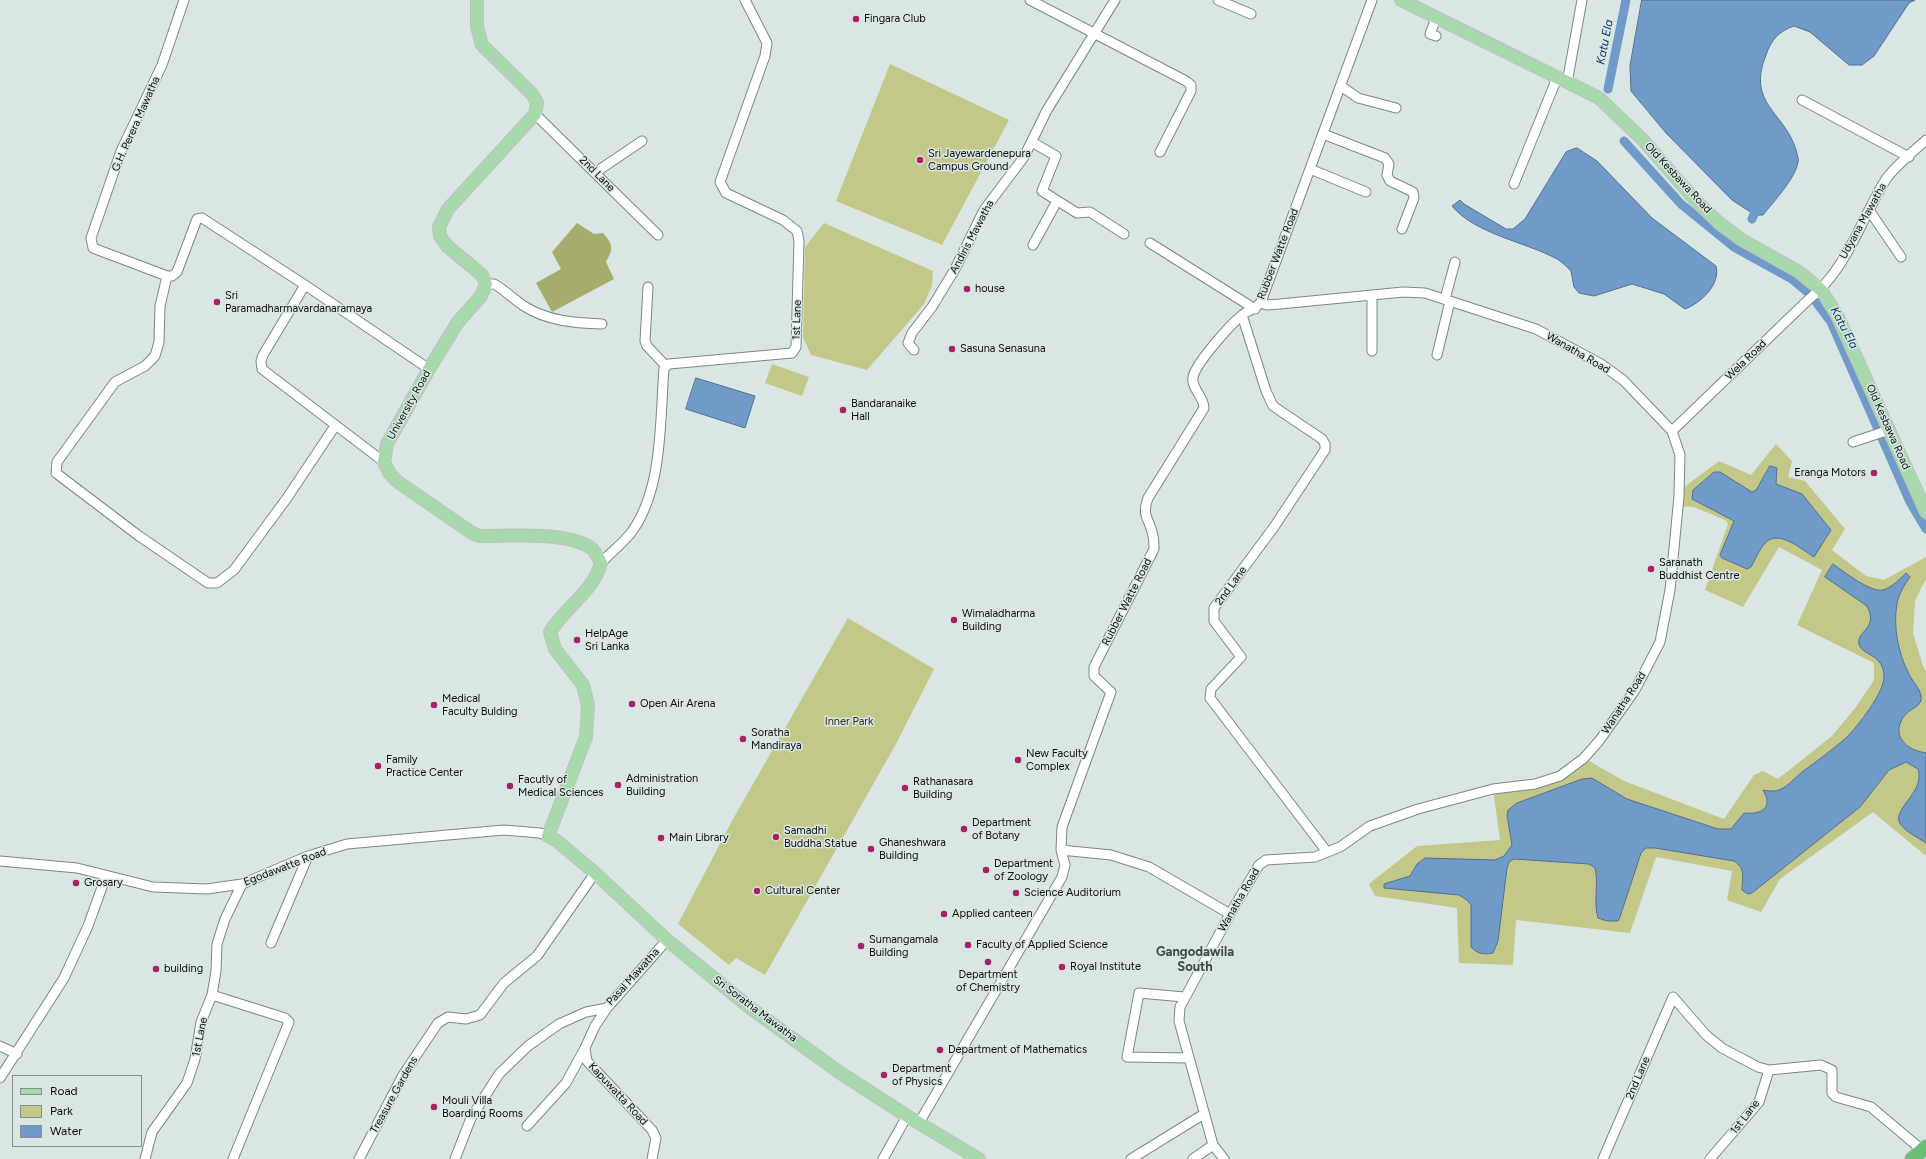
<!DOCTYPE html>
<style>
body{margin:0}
#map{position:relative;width:1926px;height:1159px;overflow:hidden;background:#d9e6e3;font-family:Figtree,sans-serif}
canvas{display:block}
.legend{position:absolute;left:12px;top:1075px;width:130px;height:72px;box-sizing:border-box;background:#d9e6e3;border:1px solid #87908e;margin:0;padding:5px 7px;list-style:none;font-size:12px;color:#0b0f0e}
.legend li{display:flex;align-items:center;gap:8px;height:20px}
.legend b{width:20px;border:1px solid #87908e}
</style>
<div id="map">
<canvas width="1926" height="1159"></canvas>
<ul class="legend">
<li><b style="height:5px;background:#a7d9ad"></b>Road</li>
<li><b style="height:11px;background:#c3c889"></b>Park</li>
<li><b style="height:11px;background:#709bc9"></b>Water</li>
</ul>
</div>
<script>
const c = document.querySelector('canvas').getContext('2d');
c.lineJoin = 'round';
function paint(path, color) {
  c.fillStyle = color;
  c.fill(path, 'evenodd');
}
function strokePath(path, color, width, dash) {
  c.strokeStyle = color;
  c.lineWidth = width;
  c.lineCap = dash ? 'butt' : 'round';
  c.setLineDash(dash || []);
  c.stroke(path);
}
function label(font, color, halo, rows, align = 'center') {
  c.font = font + ' Figtree,sans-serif';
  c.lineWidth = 3;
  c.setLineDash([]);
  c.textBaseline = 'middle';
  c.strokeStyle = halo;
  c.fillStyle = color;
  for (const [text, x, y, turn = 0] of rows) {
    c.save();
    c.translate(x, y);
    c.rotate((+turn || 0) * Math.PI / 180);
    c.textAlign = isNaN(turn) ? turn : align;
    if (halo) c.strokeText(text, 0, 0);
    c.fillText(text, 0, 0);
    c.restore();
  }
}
const green = new Path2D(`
 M890 64 1009 120 942 245 836 201Z
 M824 223 933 271 932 285 924 304 867 370 811 355 803 337 805 247Z
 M772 364 809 377 802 396 765 383Z
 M1776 444 1792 461 1788 477 1805 481 1845 529 1832 550 1866 576 1884 580 1926 557V579L1915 601 1913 633 1923 666 1926 671V856L1873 812 1780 879 1761 912 1727 900 1732 871 1656 857 1630 933 1516 920 1513 965 1459 963 1457 908 1375 896 1369 884 1417 846 1500 840 1493 789 1560 776 1584 758 1624 781 1724 819 1754 775 1763 771 1778 779 1832 736 1856 707 1874 680V663L1797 625 1822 570 1779 547 1743 607 1705 590 1728 524 1725 520 1694 507 1678 506 1679 491 1719 461 1751 475Z
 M848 618 934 669 896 744 765 975 736 958 729 965 678 924 733 819Z`);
const forest = new Path2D(`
 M577 223 594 234 603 233C614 245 613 249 606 262L614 279 552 312 536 283 561 269 552 252Z`);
const water = new Path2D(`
 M1642 0H1915L1909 3 1874 56 1862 65H1849L1810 32 1794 26C1779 31 1771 40 1766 55 1746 104 1785 112 1796 150 1797 154 1799 159 1798 162 1795 179 1774 201 1763 215H1755L1732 200 1666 133 1631 91 1630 66Z
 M1577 148 1597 161 1652 218 1716 266C1721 284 1701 303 1685 309L1664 294 1632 284 1594 296 1579 293 1574 287 1571 271C1567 267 1562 262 1557 259 1526 242 1475 234 1452 206L1460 200 1464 204 1506 229H1513L1525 219 1566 152Z
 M696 378 755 396 745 428 686 409Z
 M1770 466 1777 468 1776 484 1802 494 1831 530 1814 557C1801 549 1780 530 1766 542 1760 548 1755 560 1751 567L1747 569 1722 558 1720 555 1734 521 1692 499 1693 490 1714 472H1720L1752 492 1756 490Z
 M1833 564C1843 571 1871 593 1883 590 1892 587 1899 580 1906 573L1910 577C1905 584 1898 595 1897 604 1893 626 1898 652 1908 672 1911 680 1920 688 1921 696 1923 706 1912 708 1907 713 1896 724 1896 738 1909 747 1913 750 1921 752 1926 753V843C1919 838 1906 832 1901 825 1889 810 1926 793 1918 769L1906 762 1889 770 1860 807 1752 893 1748 894 1742 890C1742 877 1746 869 1734 861L1655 848H1646L1641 853 1620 917 1618 921H1607L1598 918C1593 901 1599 885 1595 868L1589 864 1514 859 1509 862 1507 868 1498 941 1493 953C1483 955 1478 954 1471 947V905L1467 900 1459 895 1384 888V884L1410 876 1417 864 1425 858 1495 860 1504 856 1512 845 1507 816 1508 810 1517 803 1582 779 1592 778 1627 799 1718 829H1731L1744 813C1761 815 1774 808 1763 790 1768 791 1776 792 1781 789 1788 786 1796 777 1802 772 1817 761 1832 750 1846 738 1857 727 1885 692 1884 676 1883 653 1862 656 1859 644 1856 631 1879 629 1867 606L1825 577Z`);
const canal = new Path2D(`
 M1608 89 1626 0
 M1624 141 1681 204 1734 247 1792 279 1811 295 1831 322 1910 502 1926 529
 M1752 219 1758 204`);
const minor = new Path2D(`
 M184 0 162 65 121 151 91 238 93 248 167 276H172L177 272 197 219 202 218 305 285 429 369
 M1030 0 1186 81 1191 85V91L1160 152
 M1218 0 1251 14
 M1436 36 1430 34 1436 18
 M1567 83 1582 0
 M1341 86 1358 98 1396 108
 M1802 100 1909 157
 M535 114 658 235
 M1323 134 1385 158 1389 164 1387 175 1390 181 1413 192 1414 198 1402 229
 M1032 142 1056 156 1042 191 1077 213 1090 212 1124 234
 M1310 169 1366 192
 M596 172 642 141
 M1514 184 1557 78
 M1869 210 1901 257
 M1150 243 1255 309
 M1033 245 1057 201
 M167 276 160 306 159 342 155 356 145 366 115 382 57 462 56 473 139 536 208 583H217L234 570 287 498 335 426
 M486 284H494C505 290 513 299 524 306 547 321 575 323 602 324
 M305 285 263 355 261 361 262 369 384 462
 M648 287 645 341 647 346 666 366
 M1372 295V351
 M1445 299 1455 262
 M1242 315 1266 391 1273 406 1322 439 1325 444V450L1274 527 1214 608V621L1241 657 1211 689 1210 698 1327 852
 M914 350 908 343 912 333 932 307 955 269 984 210 1024 157 1047 110 1115 0
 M1437 355 1450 301
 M1672 431 1808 300C1847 270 1861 219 1886 179 1894 167 1915 150 1926 140
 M1853 442 1889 430
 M601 563C611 552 625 542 633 530 663 487 660 419 664 368L669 364 792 353 796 347 799 241 797 231 783 220 726 193 720 182 765 56 767 43 745 0
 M1061 850 1111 855 1149 867 1230 914
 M0 861 77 868 153 887 207 889 242 884 308 856 347 844 504 830 540 833 548 836
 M271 943 308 856
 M212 995 285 1018 289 1022 233 1159
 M1184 997 1139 993 1127 1057 1189 1058
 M607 1008 595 1026 585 1048 587 1061 652 1130 656 1138 652 1159
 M0 1046 17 1054
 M0 1078 64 978 88 926 106 876
 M919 1123 1062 877 1065 865 1061 850 1062 827 1111 692 1094 676V667L1154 549C1154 545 1154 540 1153 536 1150 518 1141 518 1148 498L1204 408C1204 396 1191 389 1193 377 1196 363 1230 325 1241 316 1248 309 1253 312 1261 302L1372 0
 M527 1126 566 1083 585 1048
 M145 1159 152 1132 187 1083 195 1059 201 1022 212 995 216 971 217 944 225 919 242 884
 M359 1159 403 1075 438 1023 448 1017 466 1019 480 1015 504 983 537 956 595 873
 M455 1159 471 1118 499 1074 528 1046 559 1024 586 1012 607 1008 667 940
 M883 1159 907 1116
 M1131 1159 1204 1114
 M1193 1159 1213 1145
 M1224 1159 1213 1145 1179 1021 1180 1007 1230 914 1259 865 1266 860 1315 857 1340 847 1370 826 1418 809 1493 789 1535 784 1560 776 1584 758 1599 741 1635 690 1660 642 1670 590 1679 496 1680 455 1672 431 1623 380 1601 364 1536 329 1425 293 1403 292 1280 304 1266 305 1261 302
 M1603 1159 1673 997 1706 1035 1722 1048 1758 1067 1769 1070 1821 1065 1832 1070V1093L1836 1097 1871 1107 1922 1150
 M1710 1159 1759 1102 1769 1070`);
const major = new Path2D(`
 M477 0V27L482 45 532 94 537 103 535 114 448 209 439 227 440 236 447 246 482 275 486 284 481 296 458 322 429 369 387 444 384 462 390 474 398 482 472 533 479 536C509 536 566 531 591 548 595 551 598 558 601 563 594 591 565 607 550 632L555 649 583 685 588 705 586 737 548 836 557 841 595 873 667 940 749 1007 839 1072 907 1116 979 1159
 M1401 0 1599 98 1643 140 1695 200 1719 223 1742 240 1799 272 1821 290 1837 315 1926 512`);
const highway = new Path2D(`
 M1912 1159 1926 1147`);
const markers = [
 [856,19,4,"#a92066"],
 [920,160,4,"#a92066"],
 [967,289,4,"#a92066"],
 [217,302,4,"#a92066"],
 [952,349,4,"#a92066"],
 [843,410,4,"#a92066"],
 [1874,473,4,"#a92066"],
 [1651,569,4,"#a92066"],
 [954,620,4,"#a92066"],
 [577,640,4,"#a92066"],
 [632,704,4,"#a92066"],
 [434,705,4,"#a92066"],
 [743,739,4,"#a92066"],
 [1018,760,4,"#a92066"],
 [378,766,4,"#a92066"],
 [618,785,4,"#a92066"],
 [510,786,4,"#a92066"],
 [905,788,4,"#a92066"],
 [964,829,4,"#a92066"],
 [776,837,4,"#a92066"],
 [661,838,4,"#a92066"],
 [871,849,4,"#a92066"],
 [986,870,4,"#a92066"],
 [76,883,4,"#a92066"],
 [757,891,4,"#a92066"],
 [1016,893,4,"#a92066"],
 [944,914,4,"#a92066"],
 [968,945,4,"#a92066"],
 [861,946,4,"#a92066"],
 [988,962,4,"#a92066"],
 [1062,967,4,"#a92066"],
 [156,969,4,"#a92066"],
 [940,1050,4,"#a92066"],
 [884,1075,4,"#a92066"],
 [434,1107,4,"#a92066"]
];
const poiNames = [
 ["Fingara Club",864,19],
 ["Sri Jayewardenepura",928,154],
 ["Campus Ground",928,167],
 ["house",975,289],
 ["Sri",225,296],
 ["Paramadharmavardanaramaya",225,309],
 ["Sasuna Senasuna",960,349],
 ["Bandaranaike",851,404],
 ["Hall",851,417],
 ["Eranga Motors",1866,473,"right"],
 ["Saranath",1659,563],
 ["Buddhist Centre",1659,576],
 ["Wimaladharma",962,614],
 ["Building",962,627],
 ["HelpAge",585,634],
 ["Sri Lanka",585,647],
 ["Medical",442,699],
 ["Faculty Bulding",442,712],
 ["Open Air Arena",640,704],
 ["Soratha",751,733],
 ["Mandiraya",751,746],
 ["New Faculty",1026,754],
 ["Complex",1026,767],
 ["Family",386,760],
 ["Practice Center",386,773],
 ["Administration",626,779],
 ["Building",626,792],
 ["Facutly of",518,780],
 ["Medical Sciences",518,793],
 ["Rathanasara",913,782],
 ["Building",913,795],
 ["Department",972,823],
 ["of Botany",972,836],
 ["Samadhi",784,831],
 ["Buddha Statue",784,844],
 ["Main Library",669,838],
 ["Ghaneshwara",879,843],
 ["Building",879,856],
 ["Department",994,864],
 ["of Zoology",994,877],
 ["Grosary",84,883],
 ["Cultural Center",765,891],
 ["Science Auditorium",1024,893],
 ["Applied canteen",952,914],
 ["Sumangamala",869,940],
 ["Building",869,953],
 ["Faculty of Applied Science",976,945],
 ["Royal Institute",1070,967],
 ["building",164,969],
 ["Department",988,975,"center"],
 ["of Chemistry",988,988,"center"],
 ["Department of Mathematics",948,1050],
 ["Department",892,1069],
 ["of Physics",892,1082],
 ["Mouli Villa",442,1101],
 ["Boarding Rooms",442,1114]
];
const streetNames = [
 ["G.H. Perera Mawatha",136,124,-66],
 ["2nd Lane",597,174,45],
 ["Old Kesbawa Road",1678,178,47],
 ["Udyana Mawatha",1863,221,-61],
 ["Andiris Mawatha",972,237,-62],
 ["Rubber Watte Road",1278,254,-69],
 ["1st Lane",797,320,-88],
 ["Wanatha Road",1578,353,30],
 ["Wela Road",1746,360,-44],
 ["University Road",409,405,-61],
 ["Old Kesbawa Road",1888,427,66],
 ["2nd Lane",1231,586,-54],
 ["Rubber Watte Road",1127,602,-63],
 ["Wanatha Road",1624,703,-57],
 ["Egodawatte Road",285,867,-21],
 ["Wanatha Road",1239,900,-60],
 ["Pasal Mawatha",633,977,-48],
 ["Sri Soratha Mawatha",755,1009,37],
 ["1st Lane",200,1037,-78],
 ["2nd Lane",1638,1078,-67],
 ["Kapuwatta Road",618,1094,47],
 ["Treasure Gardens",394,1095,-61],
 ["1st Lane",1745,1117,-52]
];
const parkNames = [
 ["Inner Park",849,722]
];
const waterNames = [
 ["Katu Ela",1605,42,-79],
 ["Katu Ela",1844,328,62]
];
const quarterNames = [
 ["Gangodawila",1195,952],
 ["South",1195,967]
];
paint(green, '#c3c889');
paint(forest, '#a7ac6d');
paint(water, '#709bc9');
strokePath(water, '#527191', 1);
strokePath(canal, '#709bc9', 9);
strokePath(minor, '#7c8886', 11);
strokePath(major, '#c0c1c0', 14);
strokePath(highway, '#c0c1c0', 16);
strokePath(minor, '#fff', 9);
strokePath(major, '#a7d9ad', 12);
strokePath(highway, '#6dbf76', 14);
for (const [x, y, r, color] of markers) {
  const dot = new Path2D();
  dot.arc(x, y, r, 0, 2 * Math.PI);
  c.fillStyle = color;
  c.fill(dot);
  strokePath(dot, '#d9e6e3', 1.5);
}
label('11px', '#0b0f0e', '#d9e6e3', poiNames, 'left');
label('11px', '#0b0f0e', '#d9e6e3', streetNames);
label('11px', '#2c2e11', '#d9e6e3', parkNames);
label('italic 12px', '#0c3b67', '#d9e6e3', waterNames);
label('bold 13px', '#404b49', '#d9e6e3', quarterNames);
</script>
